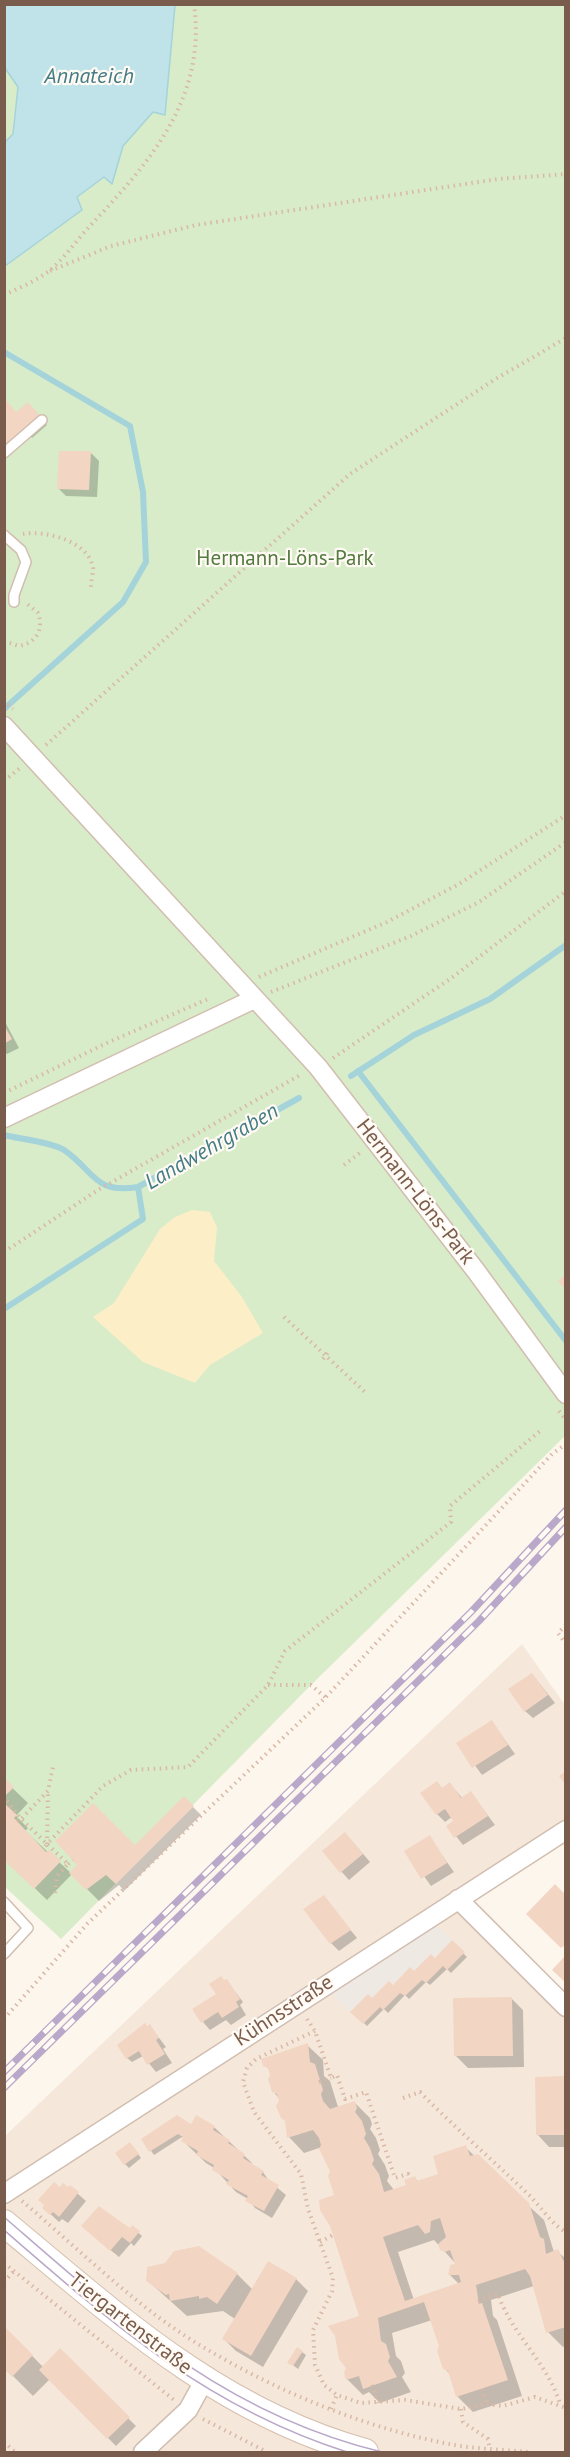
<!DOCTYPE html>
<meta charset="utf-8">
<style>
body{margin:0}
#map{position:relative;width:570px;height:2457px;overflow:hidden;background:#fdf6ec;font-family:"PT Sans",sans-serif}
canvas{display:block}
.frame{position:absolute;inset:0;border:6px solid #7a5c4d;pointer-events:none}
</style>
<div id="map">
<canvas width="570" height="2457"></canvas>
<div class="frame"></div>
</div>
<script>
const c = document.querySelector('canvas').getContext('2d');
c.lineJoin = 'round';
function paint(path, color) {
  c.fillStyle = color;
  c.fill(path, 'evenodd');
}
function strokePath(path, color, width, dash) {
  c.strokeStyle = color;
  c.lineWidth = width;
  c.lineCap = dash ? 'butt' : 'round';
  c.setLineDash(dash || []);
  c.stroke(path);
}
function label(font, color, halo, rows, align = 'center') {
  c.font = font + ' "PT Sans",sans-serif';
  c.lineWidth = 4.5;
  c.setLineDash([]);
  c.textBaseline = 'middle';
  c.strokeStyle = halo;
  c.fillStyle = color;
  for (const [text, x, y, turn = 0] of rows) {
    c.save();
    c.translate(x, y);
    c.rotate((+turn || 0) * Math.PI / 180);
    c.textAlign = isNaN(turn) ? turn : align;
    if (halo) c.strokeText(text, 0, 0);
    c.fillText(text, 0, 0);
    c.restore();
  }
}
const residential = new Path2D(`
 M522 1644 565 1705V1839L470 1899 565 1992V2452H5V2136Z`);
const industrial = new Path2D(`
 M428 1918 465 1952 447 1970 442 1966 426 1983 421 1980 405 1996 400 1993 383 2010 379 2007 363 2024 323 1986Z`);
const green = new Path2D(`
 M5 5H565V1436L311 1685 61 1939 5 1887Z`);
const sand = new Path2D(`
 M192 1210 210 1212 217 1227 214 1261 242 1297 263 1333 210 1365 195 1383 143 1362 93 1317 114 1303 160 1229 175 1217Z`);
const water = new Path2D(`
 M5 4 175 5 165 115 153 112 123 146 112 184 104 177 77 197 82 210 5 266V142L13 134 18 87 5 68Z`);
const shadow = new Path2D(`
 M35 411 47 425 32 438 27 434 13 446 4 437 16 413Z
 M91 453 99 461 97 497 66 496 58 488Z
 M4 1020 19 1048 7 1054 4 1052Z
 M532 1674 555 1703 533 1718 525 1711Z
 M492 1722 515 1754 482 1775 459 1744Z
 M4 1780 28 1803 16 1816 28 1828 25 1831 71 1873 135 1848 184 1798 201 1815 124 1891 119 1885 99 1901 72 1874 47 1900 4 1858Z
 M437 1783 443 1789 450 1784 463 1799 471 1793 495 1825 463 1845 448 1826 455 1821 452 1817 445 1822 437 1814Z
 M429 1837 454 1872 431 1886 406 1851Z
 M352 1841 370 1862 349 1880 324 1852Z
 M324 1897 357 1938 339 1951 331 1943Z
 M452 1942 467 1957 451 1973 447 1969 430 1985 426 1982 409 1999 405 1995 388 2013 384 2009 367 2026 353 2012 435 1960Z
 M227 1981 243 2002 240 2005 246 2015 231 2025 226 2020 210 2030 203 2022Z
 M511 1998 523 2010 524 2067 468 2068 456 2056Z
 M150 2026 166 2047 163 2049 172 2063 156 2072 143 2056 132 2062 127 2058Z
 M307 2045 323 2060 324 2076 330 2081 338 2107 354 2102 370 2118 372 2124 370 2129 376 2138 380 2150 378 2154 385 2165 389 2176 387 2181 394 2190 408 2186 414 2178 419 2182 440 2175 465 2147 544 2220 554 2252 557 2251 566 2259V2346L563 2347 548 2332 534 2286 491 2300 493 2316 497 2320 522 2396 473 2412 458 2397 450 2374 444 2368 441 2346 432 2320 392 2333 396 2356 401 2361 405 2373 402 2377 411 2392 380 2403 369 2392 363 2395 347 2379 360 2317 329 2166 325 2161 322 2147 304 2153 289 2137 287 2122 278 2097 273 2091 271 2071 265 2065ZM434 2240 457 2265 450 2275 459 2284 414 2300 398 2252Z
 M566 2078V2147H549L538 2135Z
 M192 2126 214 2127 252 2163 251 2165 263 2172 269 2181 286 2195 272 2218 255 2208 248 2199 236 2192 214 2168 206 2163 183 2141 185 2138 182 2137 154 2155 143 2139Z
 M133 2147 141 2158 129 2168 125 2164Z
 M70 2187 86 2201 68 2223 62 2219 59 2222 44 2208 60 2189Z
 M132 2227 142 2236 134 2246 131 2243 119 2257 91 2234 130 2230Z
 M198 2248 237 2274 253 2290 296 2279 308 2291 263 2367 236 2351 224 2339 235 2319 223 2311 187 2316 147 2280 166 2265Z
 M4 2327 44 2368 60 2351 136 2426 116 2446 50 2379 33 2396 4 2367Z
 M302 2352 306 2355 298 2369 289 2362Z`);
const stream = new Path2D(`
 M4 352 130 426 143 492 146 562 123 602 4 709
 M358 1071 566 1341
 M351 1076 414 1035 490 999 566 945
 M4 1135C19 1139 52 1142 64 1150 95 1171 93 1194 138 1187
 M4 1309 143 1219 138 1187 299 1098`);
const building = new Path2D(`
 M4 398 16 412 28 402 40 416 8 443 4 439Z
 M59 451H91L89 490 57 489Z
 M4 1025 12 1039 4 1044Z
 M566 1274V1290L558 1281Z
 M532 1673 548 1695 524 1712 508 1689Z
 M492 1720 508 1745 472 1768 456 1743Z
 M566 1771V1785L559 1776Z
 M4 1778 14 1787 4 1797Z
 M437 1781 442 1788 450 1782 461 1798 471 1791 488 1816 454 1838 446 1826 453 1821 445 1809 436 1815 420 1793Z
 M184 1796 194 1806 116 1884 106 1875 86 1890 69 1873 77 1865 55 1841 93 1803 135 1845Z
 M4 1803 17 1815 14 1818 46 1852 49 1850 61 1861 34 1889 4 1860Z
 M345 1832 363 1854 340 1873 322 1851Z
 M430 1835 447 1863 421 1879 404 1851Z
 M555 1884 566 1895V1944L561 1948 526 1914Z
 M324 1895 351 1930 330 1944 303 1909Z
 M452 1940 465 1952 447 1970 443 1966 426 1983 422 1980 405 1996 400 1993 383 2010 380 2007 363 2024 350 2012 368 1994 372 1998 389 1981 393 1985 410 1967 414 1971 431 1954 435 1958Z
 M566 1955V1983L552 1970Z
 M221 1976 224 1980 227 1979 240 1999 236 2002 239 2007 222 2018 218 2012 201 2023 192 2009 216 1994 209 1984Z
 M512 1997 513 2056H454L453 1998Z
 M145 2023 147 2026 150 2024 159 2038 156 2040 165 2054 147 2065 139 2051 126 2059 117 2045Z
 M308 2043 310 2062 315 2064 323 2090 321 2094 323 2101 330 2109 355 2101 357 2108 355 2112 362 2121 366 2134 364 2138 370 2148 374 2160 372 2164 379 2174 384 2192 406 2185 404 2180 415 2176 417 2181 438 2174 433 2156 466 2145 470 2156 478 2154 529 2203 540 2237 544 2239 546 2254 558 2249 566 2266V2327L546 2333 530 2276 525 2269 476 2285 479 2304 482 2303 508 2380 456 2397 448 2371 443 2369 437 2351 439 2346 424 2302 378 2318 381 2341 386 2344 390 2357 388 2361 397 2377 363 2389 359 2376 346 2380 344 2373 346 2368 339 2359 335 2336 328 2326 359 2316 330 2226 320 2210 319 2200 334 2195 328 2176 330 2171 319 2149 321 2145 319 2138 313 2130 287 2138 285 2121 281 2118 276 2106 279 2101 277 2094 272 2092 268 2079 270 2075 268 2068 263 2066 261 2059ZM440 2218 446 2237 438 2244 440 2250 445 2252 450 2250 455 2264 450 2265 448 2275H459L461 2282 405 2301 383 2237 418 2225 425 2234 430 2232 431 2221Z
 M566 2076V2135H536L535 2077Z
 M177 2115 191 2124 196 2115 215 2126 213 2130 230 2140 228 2143 245 2154 243 2158 264 2171 261 2175 279 2185 264 2211 245 2201 248 2196 226 2184 229 2180 212 2170 214 2165 196 2155 198 2151 181 2141 183 2137 178 2134 149 2152 141 2139Z
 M130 2142 139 2154 124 2165 115 2153Z
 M54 2182 60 2187 63 2183 68 2187 70 2185 79 2192 59 2217 53 2212 50 2215 42 2208 44 2205 38 2200Z
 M99 2206 121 2222 130 2228 132 2225 140 2231 130 2243 122 2237 110 2251 81 2226Z
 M199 2246 238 2273 217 2304 207 2297 199 2299V2296L170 2301 169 2294 166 2295 146 2281 147 2267 165 2263 174 2251Z
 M268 2261 297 2278 251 2356 222 2339Z
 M4 2326 33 2355 12 2377 4 2369Z
 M297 2347 303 2351 293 2366 287 2363Z
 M60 2348 130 2417 107 2439 39 2370Z`);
const path = new Path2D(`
 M50 271 111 246 196 225 498 179 566 174
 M4 295C19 288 36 281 49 271 62 261 77 240 89 227 149 163 207 99 194 4
 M23 534C45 530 89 541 93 568 93 574 91 581 91 587
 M4 641 19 646C36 643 44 630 38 613L26 603
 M4 700 13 709
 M46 745 350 474 494 380 566 338
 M4 781 20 768
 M259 977 387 922 459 884 566 815
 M271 992 411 936 479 902 566 842
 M333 1058 450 979 566 891
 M4 1093 109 1042 208 999
 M344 1165 361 1152
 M4 1252 98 1190 302 1074
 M284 1317 366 1393
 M323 1359 329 1351
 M559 1411 566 1420
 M566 1625 558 1633 566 1644
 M268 1685H311L325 1697
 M7 1801 21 1819 48 1791 53 1767
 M17 1821 21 1819 47 1844 43 1849
 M47 1844 48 1792
 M68 1864 73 1860
 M55 1893 57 1876 68 1864 47 1844 103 1786 131 1770 188 1767 268 1685 285 1651 451 1522 450 1506 540 1431
 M4 2019 87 1924 325 1698 552 1454 566 1444
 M307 2019 315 2031 331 2078 337 2075 345 2099 366 2092 395 2178 408 2174 410 2178
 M315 2031 256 2059 247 2068 243 2082 254 2112 301 2174 308 2209 333 2278 332 2291 313 2330 315 2365 324 2385 337 2395 361 2403 405 2400 461 2409 487 2404 503 2406 535 2397 566 2408
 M319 2082 331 2078
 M403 2098 420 2092C455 2128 494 2161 530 2196 542 2208 551 2224 566 2232
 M22 2201C79 2249 134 2305 198 2344 277 2392 369 2430 460 2446 483 2449 506 2450 528 2452
 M320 2242 333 2235
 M4 2263 174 2400
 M4 2282 14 2271
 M478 2301 498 2294C512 2335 548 2363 560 2404
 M372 2385 378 2403
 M482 2389 487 2404
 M331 2409 337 2395
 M461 2409 463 2422 488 2439 490 2449
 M203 2419 267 2452
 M4 2442 15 2452`);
const lane = new Path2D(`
 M4 453 42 420
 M4 535 21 550 26 562 14 595V602
 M4 1902 28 1928 4 1954`);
const street = new Path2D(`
 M4 726 318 1067 476 1271 566 1394
 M4 1118 254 999
 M458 1899 566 2007
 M4 2194 566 1830
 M143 2452 188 2410 204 2381`);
const secondary = new Path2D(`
 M4 2223C117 2317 220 2412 365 2452`);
const tram = new Path2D(`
 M4 2217C123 2320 224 2414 382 2452
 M4 2230C112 2324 208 2408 347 2452`);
const rail = new Path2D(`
 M4 2072 471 1612 566 1510
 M4 2088 479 1621 566 1527`);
const parkNames = [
 ["Hermann-Löns-Park",285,559]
];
const streetNames = [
 ["Hermann-Löns-Park",415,1192,52],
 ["Kühnsstraße",284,2011,-33],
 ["Tiergartenstraße",130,2324,38]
];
const waterNames = [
 ["Annateich",89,77],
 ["Landwehrgraben",212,1147,-30]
];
paint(residential, '#f5e8da');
paint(industrial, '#efe9e4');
paint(green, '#d8ecc9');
paint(sand, '#fcefc7');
paint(water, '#bfe3e8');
strokePath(water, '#a5d3da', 1.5);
paint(shadow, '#0003');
strokePath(stream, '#a5d3da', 6);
paint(building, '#f3d5c3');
strokePath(lane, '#d1beb0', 12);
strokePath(street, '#d1beb0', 21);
strokePath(secondary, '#d6c0b0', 28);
strokePath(path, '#d9b8a5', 4, [1.5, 4.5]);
strokePath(lane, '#fff', 9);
strokePath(street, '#fff', 18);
strokePath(secondary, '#fff', 26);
strokePath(tram, '#b9a8c9', 1.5);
strokePath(rail, '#b9a8c9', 7);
strokePath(rail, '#fffaf3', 4.5, [14]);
label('21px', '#537a41', '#fffaf3', parkNames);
label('21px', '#7a5c4d', '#fffaf3', streetNames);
label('italic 22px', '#437c86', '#fffaf3', waterNames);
</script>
